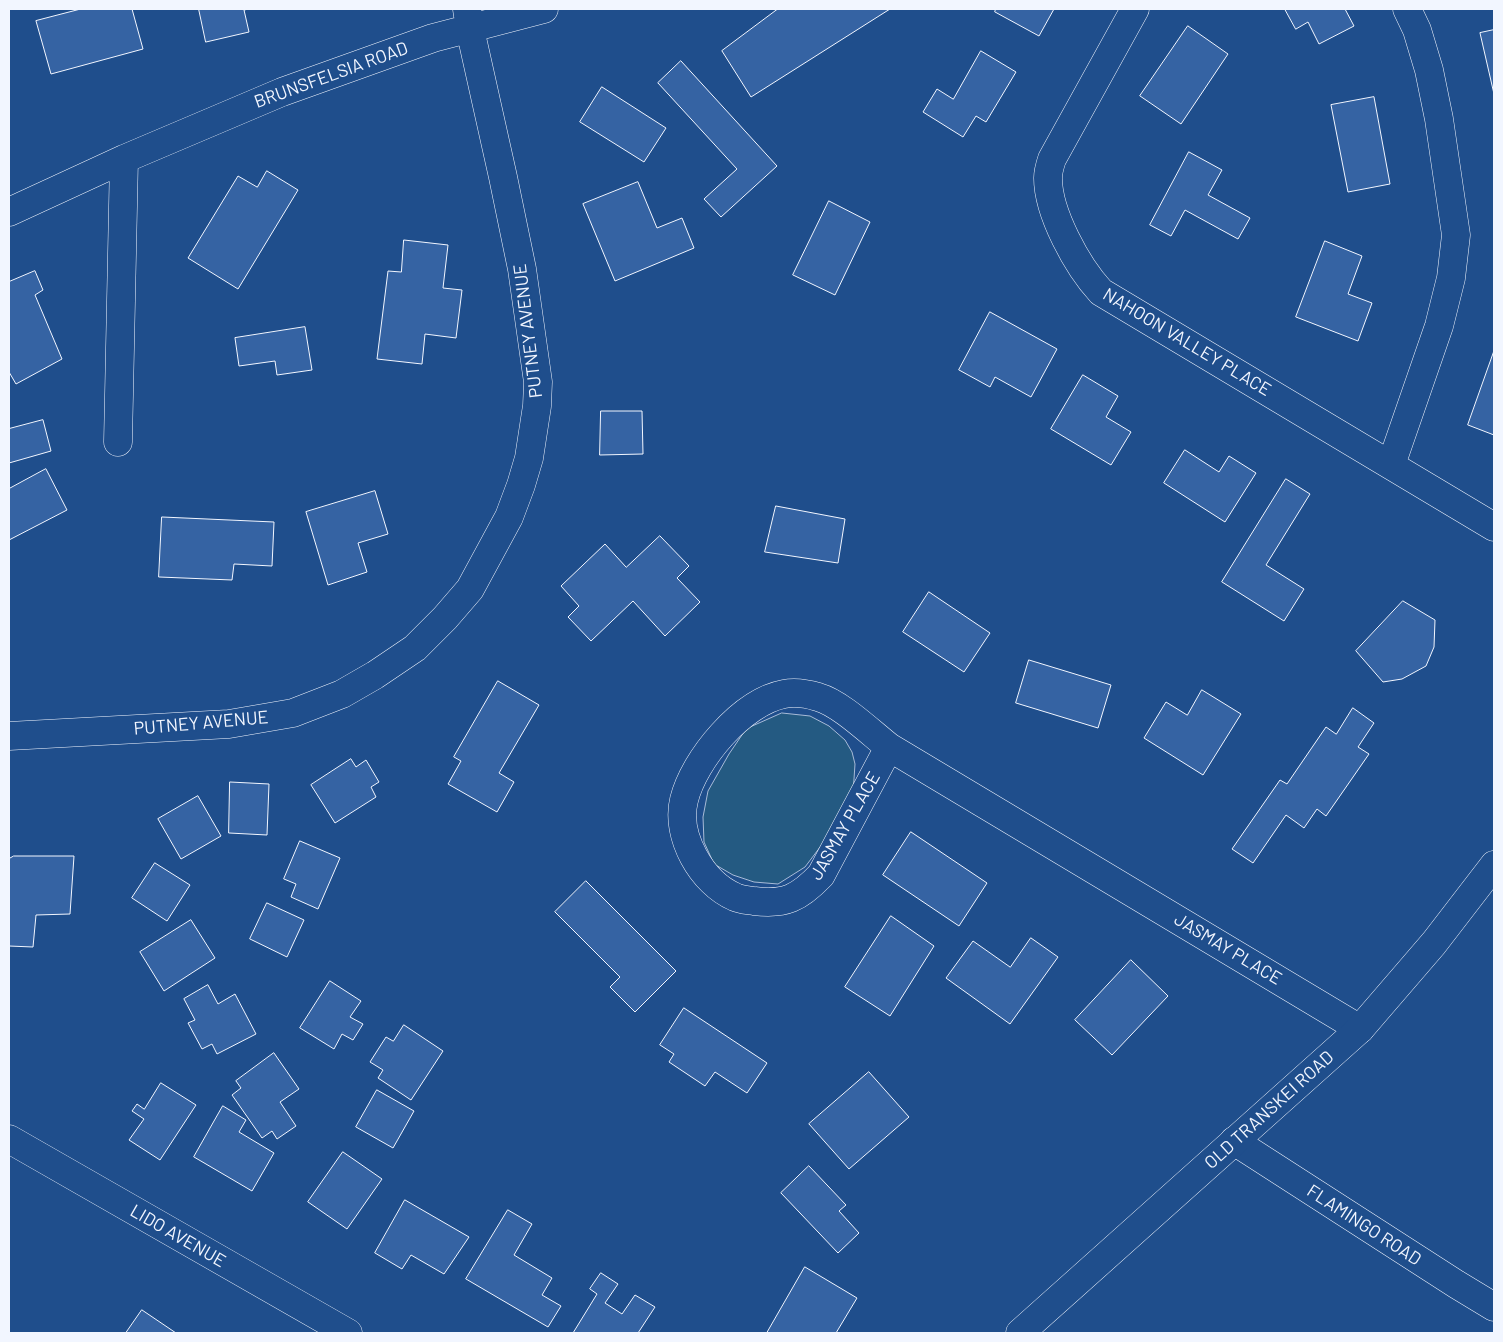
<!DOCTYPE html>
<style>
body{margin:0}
#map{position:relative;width:1503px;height:1342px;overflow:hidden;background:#1f4e8c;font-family:Barlow,sans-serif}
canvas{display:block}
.frame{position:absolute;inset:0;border:10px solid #f2f6ff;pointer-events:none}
</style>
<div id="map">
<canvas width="1503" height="1342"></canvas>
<div class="frame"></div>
</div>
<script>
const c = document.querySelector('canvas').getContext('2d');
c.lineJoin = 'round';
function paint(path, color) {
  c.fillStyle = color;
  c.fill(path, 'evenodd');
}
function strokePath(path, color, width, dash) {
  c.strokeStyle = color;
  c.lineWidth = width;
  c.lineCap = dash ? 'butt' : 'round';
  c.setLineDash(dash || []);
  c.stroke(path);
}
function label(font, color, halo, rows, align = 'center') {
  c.font = font + ' Barlow,sans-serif';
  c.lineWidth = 4;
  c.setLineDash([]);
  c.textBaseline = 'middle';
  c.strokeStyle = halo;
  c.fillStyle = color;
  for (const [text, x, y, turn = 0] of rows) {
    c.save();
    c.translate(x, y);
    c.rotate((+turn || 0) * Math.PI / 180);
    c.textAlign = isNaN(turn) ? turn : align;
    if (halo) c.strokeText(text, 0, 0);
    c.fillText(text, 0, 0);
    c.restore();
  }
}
const green = new Path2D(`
 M782 713 810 716 829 726 845 740 852 752 855 764 853 794 833 830 805 867 778 884 754 882 733 875 714 864 704 842 703 817 708 791 729 754 746 729Z`);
const building = new Path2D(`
 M81 9H132L143 49 51 74 36 21Z
 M199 9H249L244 10 249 32 206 42Z
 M778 9H890L751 97 722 51Z
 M996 9H1054L1039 36 995 12Z
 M1285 9H1345L1354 26 1319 44 1308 22 1296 29Z
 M1188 26 1228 54 1181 124 1140 96Z
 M1494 30V94L1480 33Z
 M981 51 1016 72 986 122 976 116 963 137 923 112 937 89 953 99Z
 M681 61 777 166 721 217 704 199 737 169 658 83Z
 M602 87 666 128 644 162 580 122Z
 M1374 97 1390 184 1348 192 1331 105Z
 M1189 152 1222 170 1208 195 1250 218 1238 239 1185 210 1171 236 1150 225Z
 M267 171 298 190 238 289 188 258 238 176 257 187Z
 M638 182 657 228 682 218 694 248 615 281 583 204Z
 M829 201 870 222 835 295 793 275Z
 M404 240 448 245 443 288 462 290 456 338 425 334 422 364 377 359 388 271 401 272Z
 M1325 241 1362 256 1348 294 1372 303 1358 341 1296 317Z
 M35 271 43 290 35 295 62 359 16 384 9 372V282Z
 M990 312 1057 349 1031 397 995 377 990 387 959 370Z
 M305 327 312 370 277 375 275 361 239 366 235 338Z
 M1494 351V435L1468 425Z
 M1083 375 1118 396 1106 417 1131 432 1111 465 1051 429Z
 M601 411H642L643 454 600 455Z
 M43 420 51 451 9 463V429Z
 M1185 450 1219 472 1229 456 1256 473 1225 522 1164 483Z
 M46 469 67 510 9 540V489Z
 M1286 479 1310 494 1266 565 1304 589 1284 621 1222 582Z
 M375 491 388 534 358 543 367 572 328 585 306 512Z
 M776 506 845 519 838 563 765 552Z
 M162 517 274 522 272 566 234 564 232 580 159 577Z
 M660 536 689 566 677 578 700 602 665 636 633 601 591 641 568 617 579 606 561 586 605 544 626 567Z
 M929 592 990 633 964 672 903 632Z
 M1403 601 1435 620 1434 647 1426 666 1402 679 1383 682 1356 651Z
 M1029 660 1111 685 1098 728 1016 703Z
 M498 681 539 705 499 773 514 782 497 812 448 784 461 761 454 757Z
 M1202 690 1241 714 1203 775 1144 738 1166 702 1187 715Z
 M1353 708 1374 723 1358 747 1369 754 1326 816 1317 809 1304 828 1286 815 1253 863 1232 849 1280 780 1287 784 1326 727 1336 734Z
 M351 759 356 767 366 760 379 782 371 787 376 797 335 823 311 785Z
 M230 782 269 784 267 835 229 833Z
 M198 796 221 836 181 859 158 819Z
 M911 832 987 883 959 926 883 875Z
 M300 841 340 858 318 909 291 897 296 884 284 879Z
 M14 856H74L70 914 36 915 33 947 9 946V859Z
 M155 863 190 885 167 921 132 898Z
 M586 881 676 971 635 1012 610 987 620 977 555 912Z
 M267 903 304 920 287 957 250 939Z
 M891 916 934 946 890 1016 845 987Z
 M191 920 215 958 164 991 140 952Z
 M1031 938 1058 957 1010 1024 946 978 973 941 1010 967Z
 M1131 960 1168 996 1112 1055 1075 1020Z
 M330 981 361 1001 350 1017 363 1024 353 1040 342 1034 334 1049 300 1028Z
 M208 985 218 1004 235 994 256 1034 217 1054 212 1044 202 1049 188 1023 195 1020 184 999Z
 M684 1008 767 1063 747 1093 715 1072 705 1086 669 1062 674 1054 660 1045Z
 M404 1025 443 1051 411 1100 378 1078 383 1070 370 1062 386 1037 393 1041Z
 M274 1053 299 1089 280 1102 296 1126 277 1139 272 1131 262 1138 232 1095 241 1088 236 1081Z
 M869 1072 909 1117 849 1169 809 1124Z
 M161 1083 196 1105 160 1160 129 1140 144 1119 132 1111 137 1104 144 1109Z
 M377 1090 414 1111 393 1148 356 1127Z
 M223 1106 246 1120 239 1132 274 1153 252 1191 194 1157Z
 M343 1152 382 1179 347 1229 308 1202Z
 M809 1166 846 1205 839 1211 859 1233 838 1253 781 1193Z
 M405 1200 469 1237 444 1274 411 1255 402 1269 375 1253Z
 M508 1210 532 1224 514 1255 552 1278 542 1295 561 1306 548 1327 466 1279Z
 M805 1267 857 1298 836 1333H767Z
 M601 1273 618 1284 605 1303 622 1314 635 1295 655 1307 638 1333H573L597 1294 590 1289Z
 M142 1310 176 1333H126Z`);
const street = new Path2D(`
 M1135 9 1052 159C1050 165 1048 171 1048 178 1048 213 1077 266 1101 292L1494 527
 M9 212 124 159 282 92 433 38 544 9
 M118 442 124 159
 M1391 465 1439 326 1451 278 1456 235 1439 119 1429 70 1417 30 1407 9
 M9 736 229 724 293 713 342 694 375 675 415 648 445 618 470 589 509 517 521 485 529 458 537 406 538 382 522 269 503 177 470 29 467 9
 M889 747 821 875C799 898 785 905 754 901 748 900 741 900 735 897 702 883 675 836 684 800 694 759 742 702 784 694 794 692 808 694 818 697 840 703 870 732 889 747L1360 1029
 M9 1139 348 1333
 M1234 1141 1456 1284 1494 1307`);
const secondary = new Path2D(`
 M1020 1333 1360 1029 1434 943 1494 865`);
const streetNames = [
 ["BRUNSFELSIA ROAD",331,75,-20],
 ["PUTNEY AVENUE",528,331,-97],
 ["NAHOON VALLEY PLACE",1187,342,31],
 ["PUTNEY AVENUE",201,723,-5],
 ["JASMAY PLACE",845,826,-60],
 ["JASMAY PLACE",1228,949,31],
 ["OLD TRANSKEI ROAD",1269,1110,-42],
 ["FLAMINGO ROAD",1364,1225,33],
 ["LIDO AVENUE",178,1236,30]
];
paint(green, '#245a82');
strokePath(green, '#a8bbd7', 1);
paint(building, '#3563a3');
strokePath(building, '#f2f6ff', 1);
strokePath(street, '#f2f6ff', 29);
strokePath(secondary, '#f2f6ff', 29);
strokePath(street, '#1f4e8c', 28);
strokePath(secondary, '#1f4e8c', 28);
label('18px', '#f2f6ff', '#1f4e8c', streetNames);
</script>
